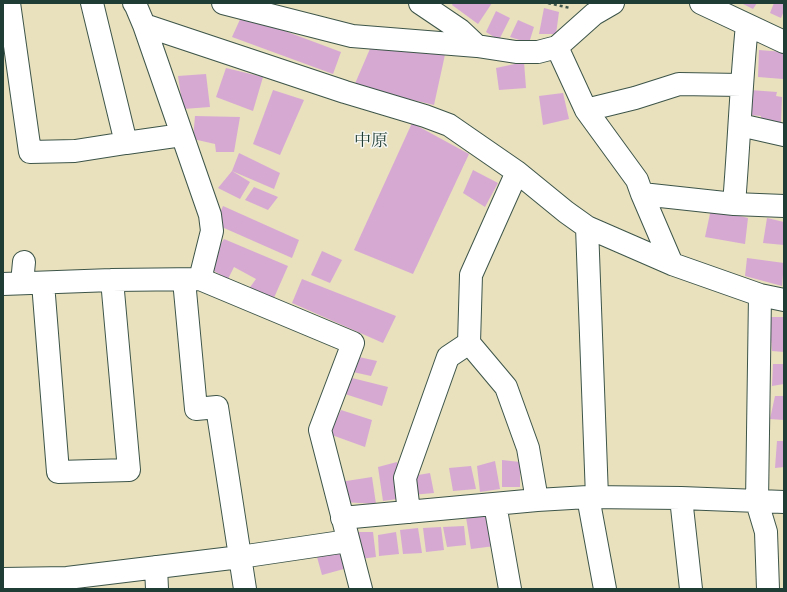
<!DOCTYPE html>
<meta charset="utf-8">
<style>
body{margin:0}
#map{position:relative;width:787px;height:592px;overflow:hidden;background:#e9e0be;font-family:"IM FELL DW Pica",serif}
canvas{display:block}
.frame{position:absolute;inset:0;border:4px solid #1f3d34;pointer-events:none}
</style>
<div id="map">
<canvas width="787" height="592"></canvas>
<div class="frame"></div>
</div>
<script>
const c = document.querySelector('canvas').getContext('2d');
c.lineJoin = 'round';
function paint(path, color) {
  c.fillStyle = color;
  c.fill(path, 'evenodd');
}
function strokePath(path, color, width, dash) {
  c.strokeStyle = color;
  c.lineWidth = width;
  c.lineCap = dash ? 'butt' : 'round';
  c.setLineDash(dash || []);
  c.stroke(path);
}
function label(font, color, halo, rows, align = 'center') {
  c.font = font + ' "IM FELL DW Pica","Noto Serif JP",serif';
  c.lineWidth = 3;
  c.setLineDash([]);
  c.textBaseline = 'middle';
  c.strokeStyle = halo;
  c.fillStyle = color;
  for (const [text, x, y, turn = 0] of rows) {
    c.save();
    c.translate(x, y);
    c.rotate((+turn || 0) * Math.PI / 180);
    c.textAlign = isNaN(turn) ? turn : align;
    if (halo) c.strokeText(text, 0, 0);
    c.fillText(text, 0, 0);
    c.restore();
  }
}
const building = new Path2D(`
 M453 3H492L478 24 452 5Z
 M741 3H757L753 9Z
 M774 3H784V11L781 18 770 13Z
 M544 8 559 12 556 34H539Z
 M496 11 510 18 499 40 486 32Z
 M242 15 341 52 333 74 232 37Z
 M518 20 534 27 529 43 510 37Z
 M372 44 446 50 434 105 354 86Z
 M759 50 784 52 783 79 758 77Z
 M524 62 526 88 499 90 496 68Z
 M226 68 263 77 253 111 216 97Z
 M206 74 210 107 183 109 178 76Z
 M273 90 304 100 280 155 253 144Z
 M750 90 777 92 776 96 782 97 781 123 761 120V116L749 115Z
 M563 93 569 119 543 125 539 96Z
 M195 116 240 117 234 152H216L215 144 193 139Z
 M412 123 469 154 413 274 354 250Z
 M239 153 280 173 274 189 232 171Z
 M473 170 498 183 485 207 463 193Z
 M232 171 250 182 240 199 218 188Z
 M254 187 278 197 268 210 245 200Z
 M223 206 299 240 292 258 215 224Z
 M711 209 748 218 745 244 705 237Z
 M767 218 784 222V245L763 243Z
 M224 239 288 266 273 300 248 290 256 279 234 267 228 279 207 267Z
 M322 251 342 260 330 283 311 275Z
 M747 258 784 263 782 286 745 276Z
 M302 279 396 316 383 343 292 303Z
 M769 317H784V352L772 351Z
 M359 357 377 361 371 376 353 372Z
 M773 364H784V384L772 386Z
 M352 378 388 387 382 406 345 394Z
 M775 396H784V420L770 419Z
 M341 410 372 420 365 447 329 434Z
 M777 441H784V467L775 468Z
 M502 460 520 462V487H502Z
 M495 461 500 489 480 492 477 466Z
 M397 462 404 498 383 501 378 467Z
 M471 466 476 489 453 491 449 468Z
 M430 473 434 493 411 495 406 477Z
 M372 477 376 504 344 502 340 482Z
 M489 513 495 546 471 549 466 517Z
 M464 526 466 545 447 547 443 527Z
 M441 527 444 550 426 552 423 528Z
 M418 528 422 553 403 554 400 530Z
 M352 532H373L376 557 360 559Z
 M396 532 399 554 379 556 378 535Z
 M347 550 351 567 322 575 317 557Z`);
const path = new Path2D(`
 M548 3 570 8`);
const minor = new Path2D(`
 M9 3 30 152 75 151 126 143 92 3
 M134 3 136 6 144 25 210 215 212 231 200 279
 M223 3 352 36 477 46 516 52H538L557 47 594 14 613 3
 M420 3 460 30 477 46
 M701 3 784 42
 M144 25 345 92 425 116 449 125 517 172 566 212 587 227 672 264 760 295 784 300
 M557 47 586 110 637 180 642 194 734 204 784 206
 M586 110 635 98 679 84 741 85
 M740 125 784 135
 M126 143 182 135
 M517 172 471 275 469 343 506 387 528 448 537 500
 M642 194 672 264
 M734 204C739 144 741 84 747 25
 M587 227 597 497
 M184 280 196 409 217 407 245 589
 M22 283 24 262
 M43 283 58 472 129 470 112 280
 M3 284 112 280 200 279 353 343 320 430 361 589
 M760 295 757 502 766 532 768 589
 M588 497 605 589
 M681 498 691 589
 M495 504 510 589
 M409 512 405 478 448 357 469 343
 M342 518 537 500 588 497 681 498 784 502
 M156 567 157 589
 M3 579 67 578 240 557 348 541`);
const quarterNames = [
 ["中原",371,142]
];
paint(building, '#d6a9d3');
strokePath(minor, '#3d5549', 24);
strokePath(path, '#3d5549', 2.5, [3, 3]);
strokePath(minor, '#fff', 22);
label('17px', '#1f3d34', '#f6f6f2', quarterNames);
</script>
